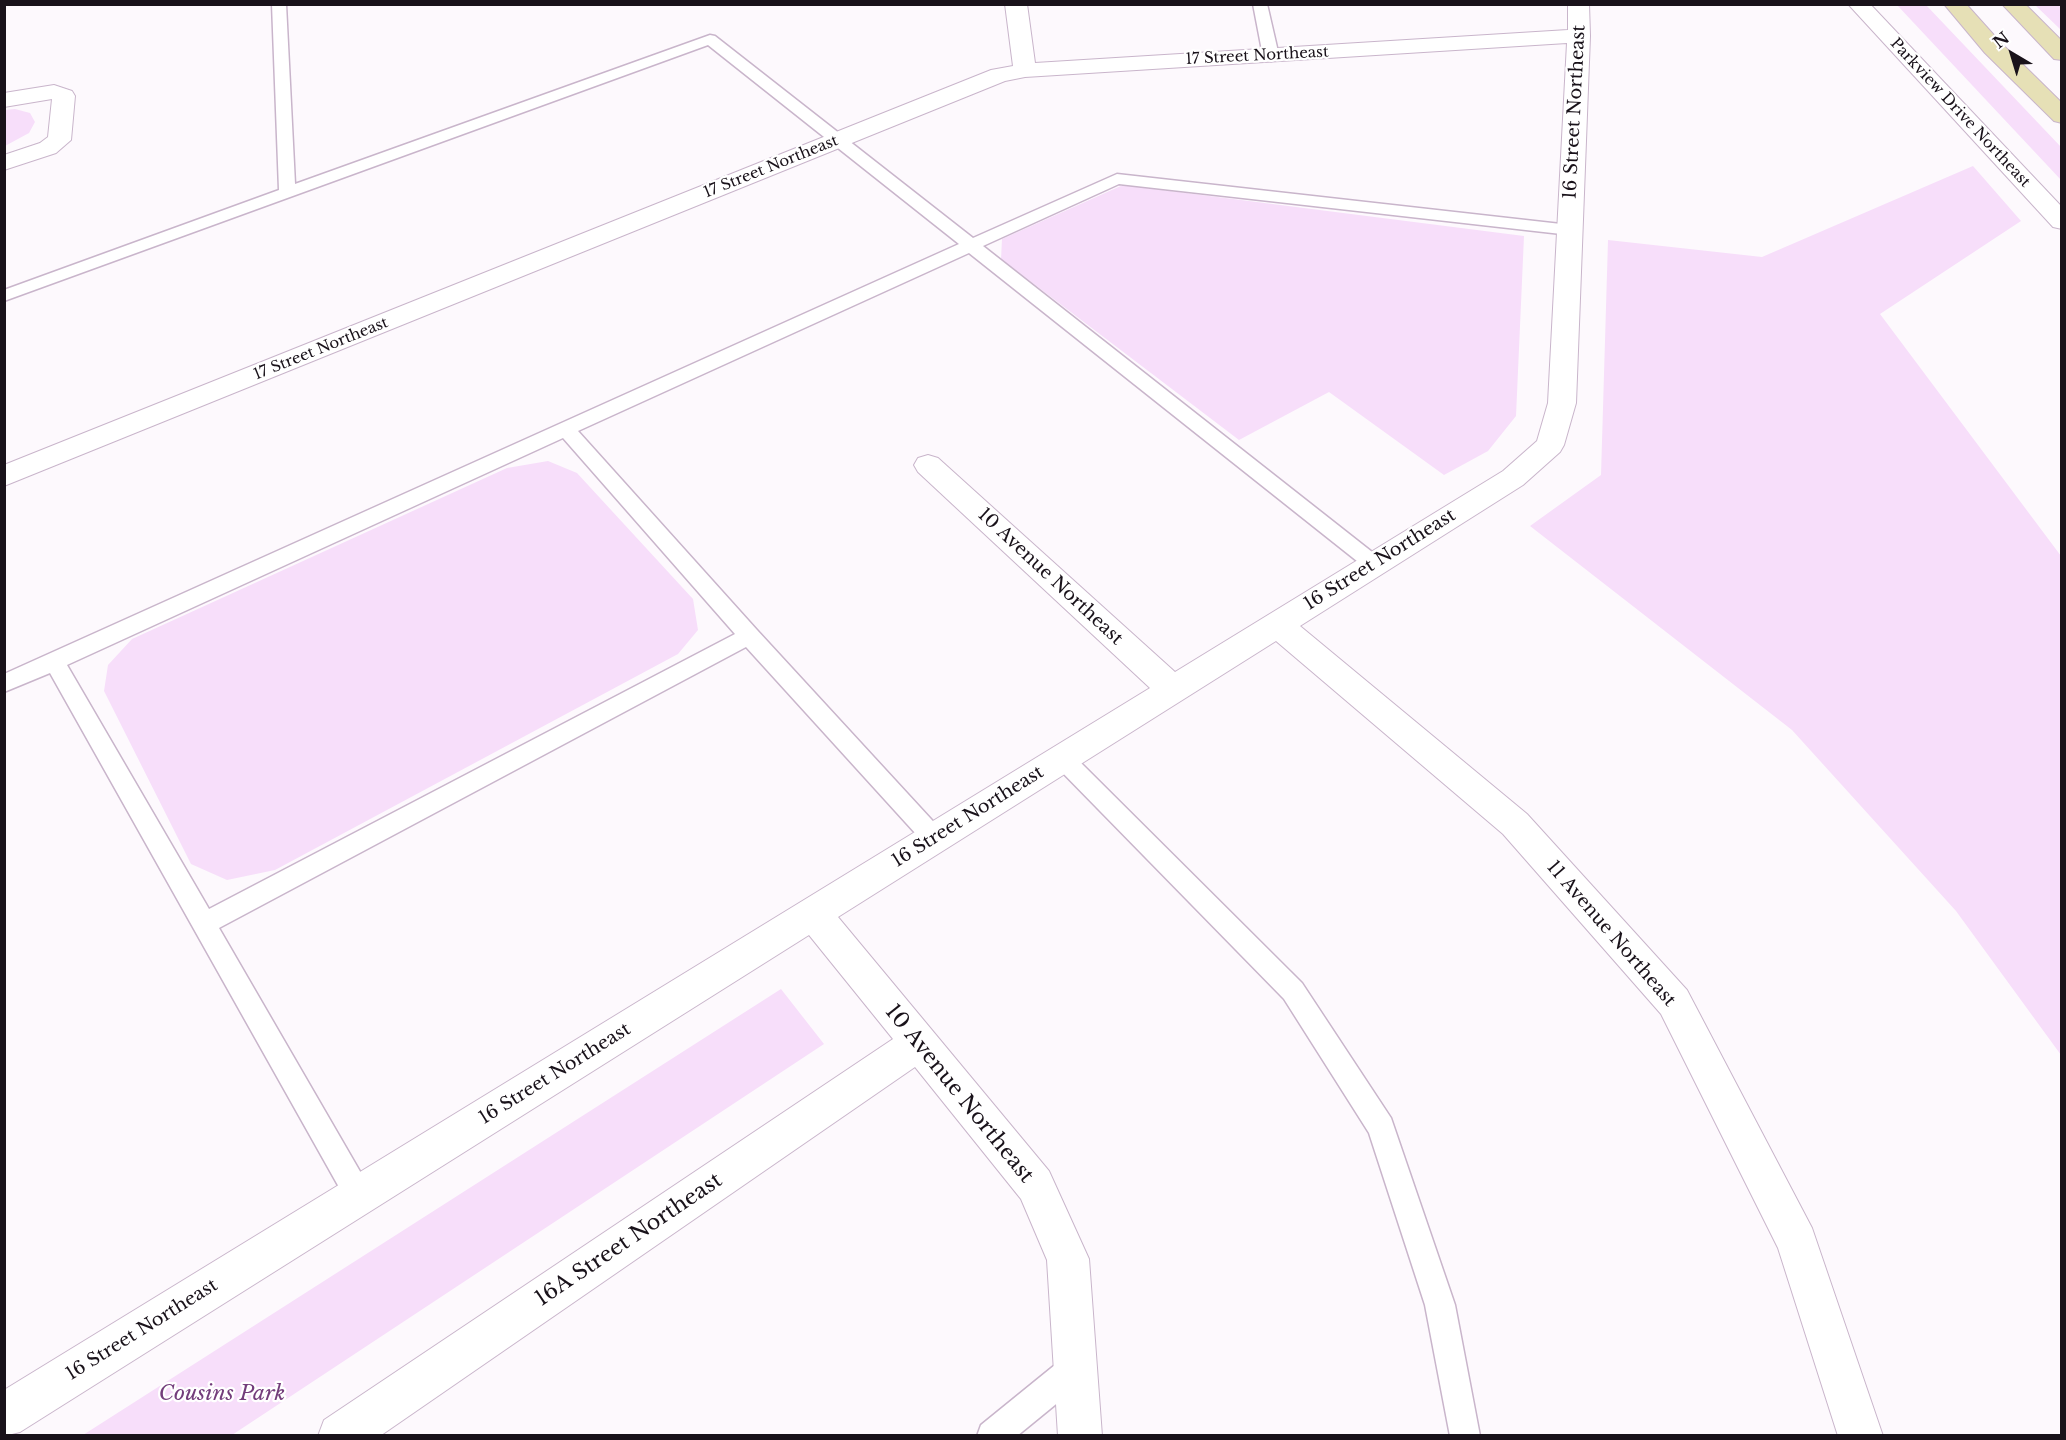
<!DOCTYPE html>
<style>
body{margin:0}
#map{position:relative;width:2066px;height:1440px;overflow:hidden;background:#fdf9fd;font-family:"Libre Baskerville",serif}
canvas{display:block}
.frame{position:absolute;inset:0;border:6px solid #19121a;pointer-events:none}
.north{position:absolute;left:1982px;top:24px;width:60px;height:60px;-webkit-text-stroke:4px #fff;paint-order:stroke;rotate:322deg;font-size:16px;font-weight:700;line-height:24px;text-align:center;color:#19121a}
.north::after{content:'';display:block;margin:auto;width:21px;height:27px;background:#19121a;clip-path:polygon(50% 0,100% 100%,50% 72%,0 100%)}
</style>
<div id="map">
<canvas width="2066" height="1440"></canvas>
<div class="frame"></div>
<div class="north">N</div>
</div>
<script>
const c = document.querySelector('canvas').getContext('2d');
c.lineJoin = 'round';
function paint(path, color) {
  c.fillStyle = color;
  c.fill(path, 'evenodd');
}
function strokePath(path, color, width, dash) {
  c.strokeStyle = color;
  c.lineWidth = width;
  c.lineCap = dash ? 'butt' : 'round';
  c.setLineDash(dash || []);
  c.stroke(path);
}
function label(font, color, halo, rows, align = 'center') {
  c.font = font + ' "Libre Baskerville",serif';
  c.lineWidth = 4.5;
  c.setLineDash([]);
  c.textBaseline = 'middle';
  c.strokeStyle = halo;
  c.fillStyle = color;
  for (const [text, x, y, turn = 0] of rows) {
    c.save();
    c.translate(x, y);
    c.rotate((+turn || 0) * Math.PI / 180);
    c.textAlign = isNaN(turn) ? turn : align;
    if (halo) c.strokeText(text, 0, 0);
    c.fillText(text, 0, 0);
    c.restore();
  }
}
const green = new Path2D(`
 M1897 5H1926L2061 147V180Z
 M2035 5H2061V30Z
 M15 109 30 113 35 122 29 133 5 146V110Z
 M1973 166 2021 221 1880 314 2061 556V1055L1956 911 1792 730 1530 526 1601 475 1608 240 1762 257Z
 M1123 185 1524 236 1516 416 1488 451 1444 475 1329 392 1239 440 1001 259 1002 239Z
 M548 461 577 473 693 599 698 630 678 654 275 870 227 880 191 864 104 691 108 665 132 639 507 468Z
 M781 989 824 1044 232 1435H83Z`);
const service = new Path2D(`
 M272 4H286L295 184 710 35 715 36 973 238 1117 174 1570 225 1576 226 1578 230 1576 234 1570 235 1119 184 983 246 1381 559 1384 564 1381 569 1374 571 1367 569 969 253 578 431 757 630 942 831 946 838 942 845 934 848 926 845 746 647 219 928 369 1187 373 1196 369 1205 359 1209 349 1205 50 673 4 692V674L959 244 708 45 4 301V290L279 190ZM563 438 735 634 209 909 67 665Z
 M1253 4H1267L1279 56 1276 59 1271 61 1263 56Z
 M1062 749 1070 752 1302 983 1391 1118 1455 1305 1480 1436H1450L1425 1305 1369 1133 1284 999 1054 764 1051 758 1054 752Z
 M1077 1352 1088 1356 1092 1367 1088 1378 1017 1436H977L981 1425 1066 1356Z`);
const minor = new Path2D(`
 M1005 4H1027L1035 63 1568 30V4H1589L1590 36 1576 403 1564 445 1560 452 1523 485 1300 626 1527 814 1687 990 1812 1228 1883 1436H1838L1778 1248 1661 1014 1503 834 1276 641 838 917 1049 1171 1089 1259 1102 1436H1058L1047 1260 1021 1199 915 1067 380 1436H318L324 1420 893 1039 809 935 20 1432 4 1436V1390L1150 688 918 472 914 465 918 458 928 455 938 458 1175 672 1503 471 1537 441 1548 403 1567 43 1025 77 1005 81 4 486V465L991 70 1013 66Z
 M1848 4H1870L2062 207V229L2053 227Z
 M54 85 72 91 75 96 71 140 56 153 4 170V155L40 143 48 137 52 99 4 107V93Z`);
const secondary = new Path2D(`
 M1944 4H1966L2001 43 2062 103V123L2054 121 1985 53Z
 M2002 4H2025L2062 41V60L2054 59Z`);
const farStreetnames = [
 ["17 Street Northeast",1257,56,-3],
 ["Parkview Drive Northeast",1960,113,47],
 ["17 Street Northeast",771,167,-22],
 ["17 Street Northeast",321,349,-22]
];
const streetNames = [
 ["16 Street Northeast",1575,112,-87],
 ["16 Street Northeast",1380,560,-32],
 ["10 Avenue Northeast",1050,577,43],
 ["16 Street Northeast",968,817,-32],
 ["11 Avenue Northeast",1611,934,49],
 ["16 Street Northeast",555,1074,-32],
 ["16 Street Northeast",142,1330,-32]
];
const nearStreetnames = [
 ["10 Avenue Northeast",959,1094,51],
 ["16A Street Northeast",629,1240,-34]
];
const nearParknames = [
 ["Cousins Park",222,1394]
];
paint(green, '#f7defa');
strokePath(service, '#c9b5cb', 3);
strokePath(minor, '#c9b5cb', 2);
strokePath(secondary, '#c9b5cb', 2);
paint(service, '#fff');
paint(minor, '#fff');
paint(secondary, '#e6e0b6');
label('15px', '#19121a', '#fff', farStreetnames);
label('18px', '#19121a', '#fff', streetNames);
label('21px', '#19121a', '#fff', nearStreetnames);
label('italic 21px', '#733d7b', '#fff', nearParknames);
</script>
